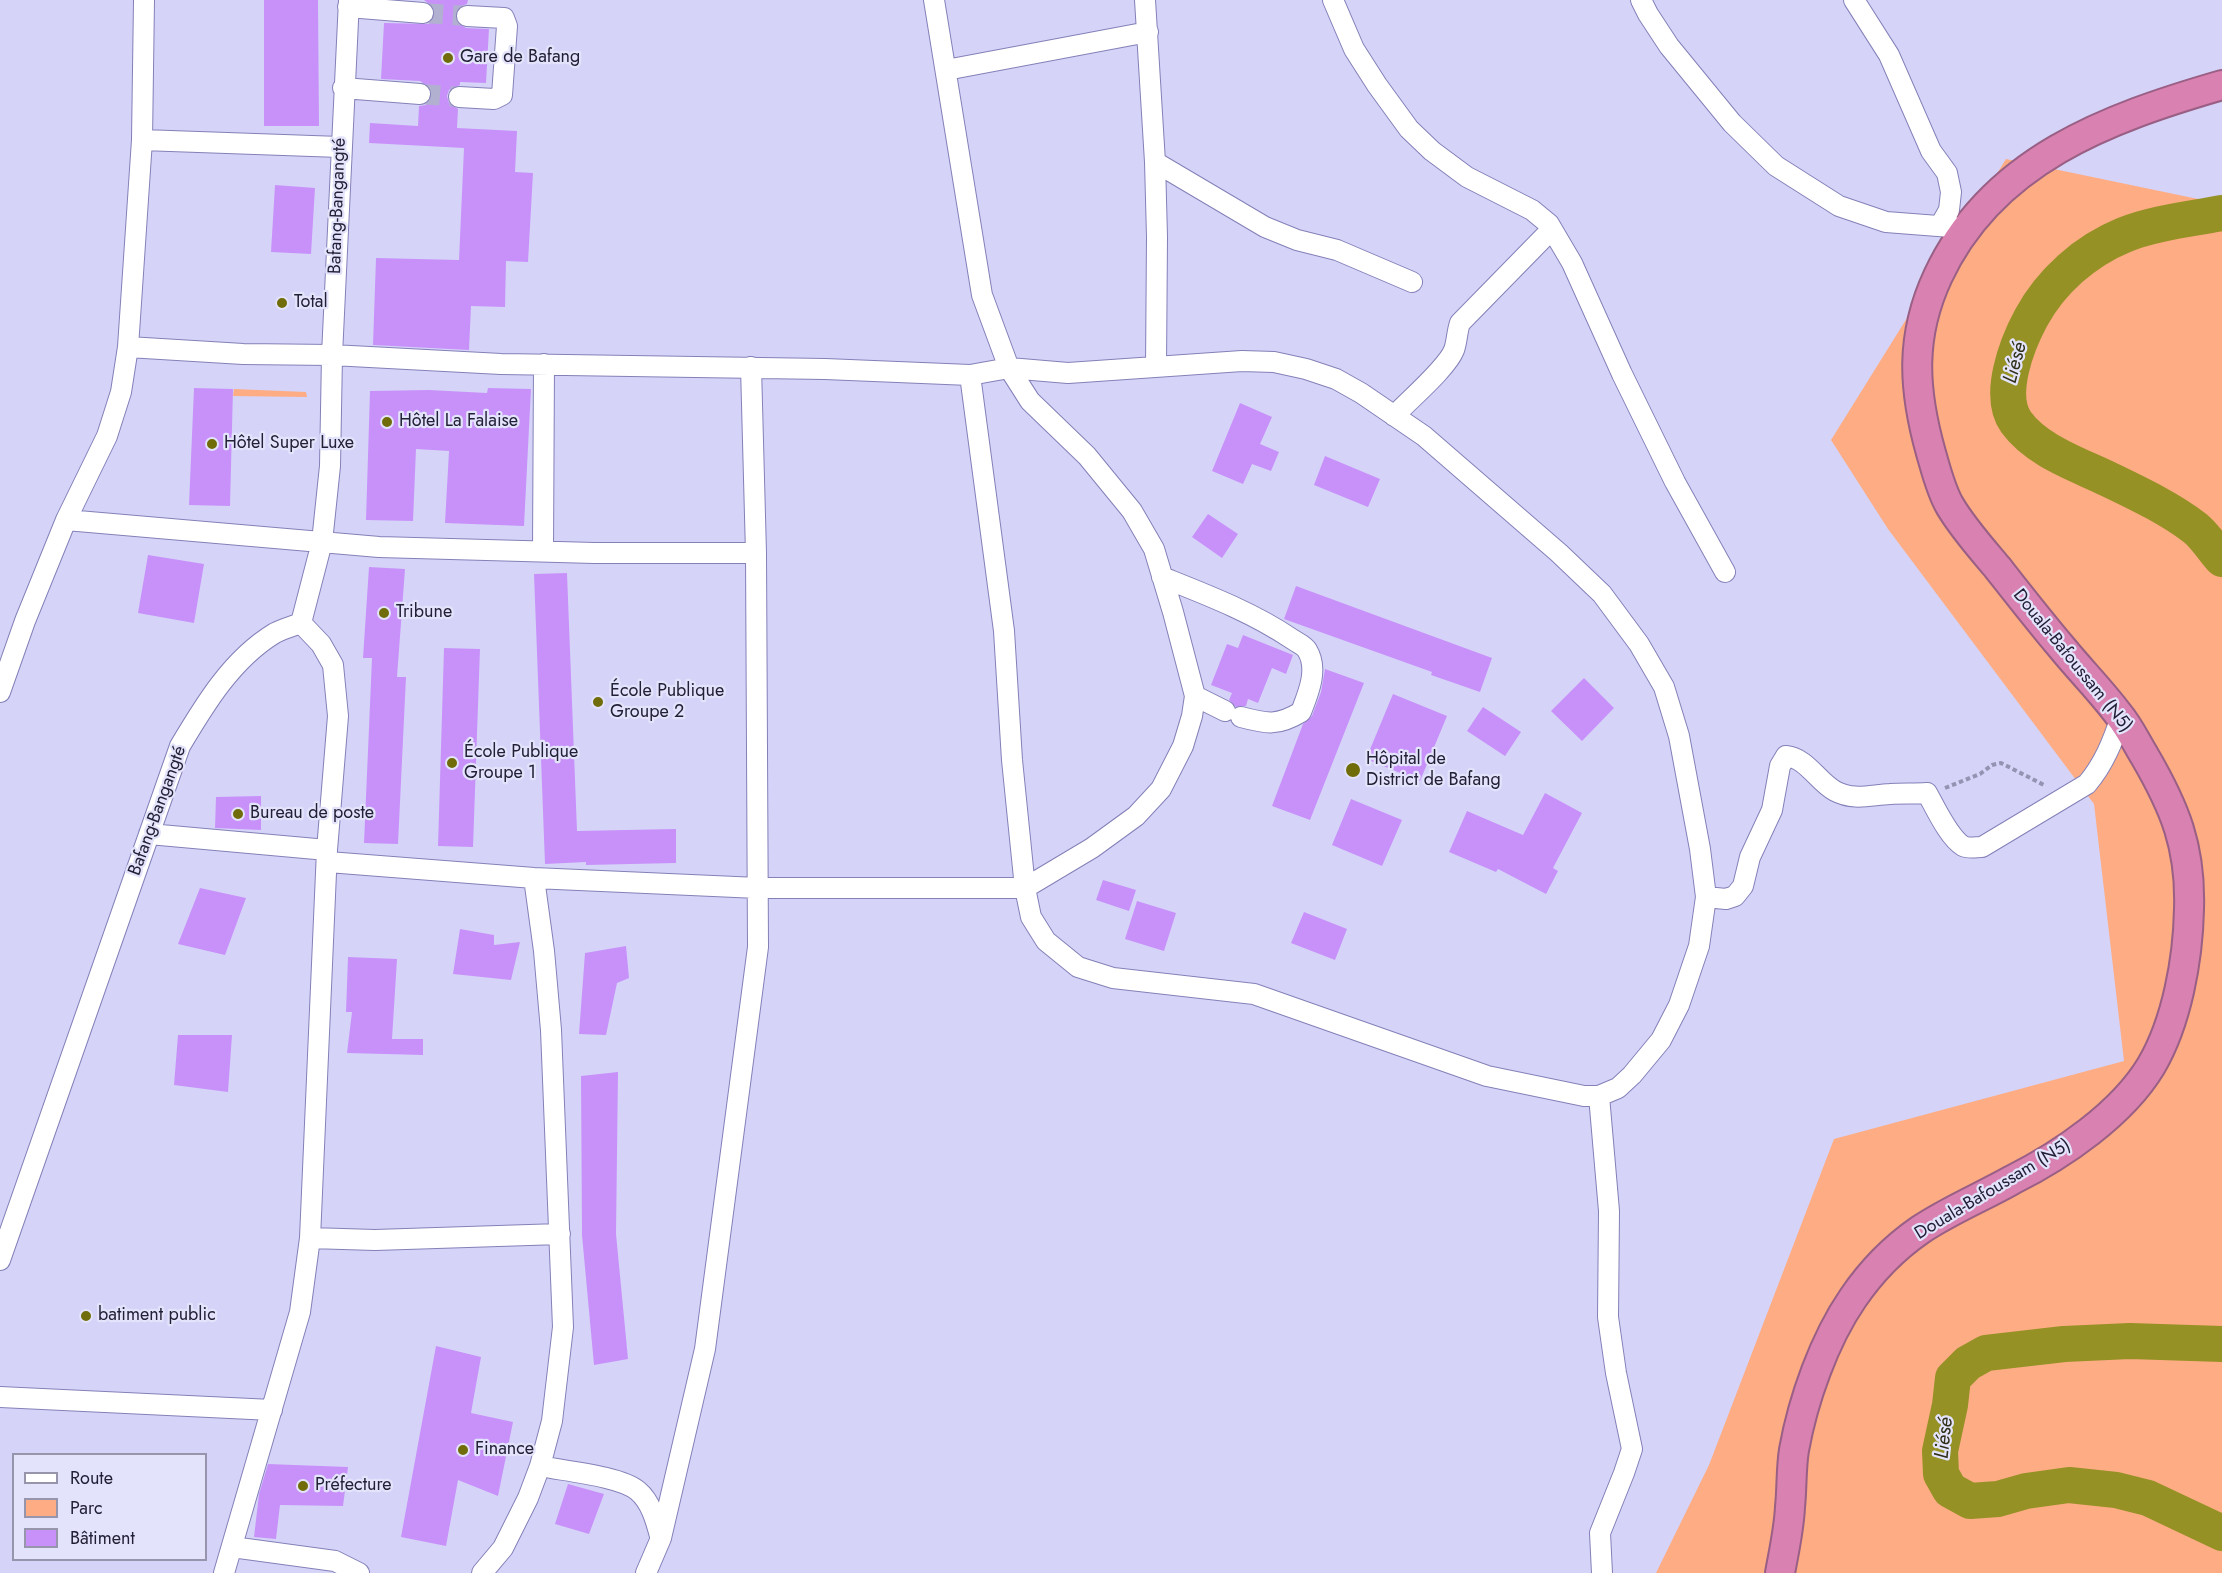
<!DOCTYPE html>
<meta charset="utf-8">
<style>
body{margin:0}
#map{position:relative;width:2222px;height:1573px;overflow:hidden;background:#d5d4f8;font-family:Jost,sans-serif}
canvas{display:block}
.legend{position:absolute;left:12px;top:1453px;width:195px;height:108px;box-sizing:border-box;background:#e3e3fb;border:2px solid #9695ac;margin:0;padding:8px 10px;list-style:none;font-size:18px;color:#222036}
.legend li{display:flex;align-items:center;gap:12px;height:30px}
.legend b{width:30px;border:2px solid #9695ac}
</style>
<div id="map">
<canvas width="2222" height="1573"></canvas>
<ul class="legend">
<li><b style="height:8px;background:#fff"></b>Route</li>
<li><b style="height:16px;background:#feac84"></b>Parc</li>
<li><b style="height:16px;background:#c891fa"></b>Bâtiment</li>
</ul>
</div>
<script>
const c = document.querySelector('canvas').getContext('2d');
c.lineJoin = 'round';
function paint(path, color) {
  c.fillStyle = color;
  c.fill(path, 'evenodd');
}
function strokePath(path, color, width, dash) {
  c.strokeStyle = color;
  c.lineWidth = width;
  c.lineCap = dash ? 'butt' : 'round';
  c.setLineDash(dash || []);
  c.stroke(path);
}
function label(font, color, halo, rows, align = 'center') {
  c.font = font + ' Jost,sans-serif';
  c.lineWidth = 4.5;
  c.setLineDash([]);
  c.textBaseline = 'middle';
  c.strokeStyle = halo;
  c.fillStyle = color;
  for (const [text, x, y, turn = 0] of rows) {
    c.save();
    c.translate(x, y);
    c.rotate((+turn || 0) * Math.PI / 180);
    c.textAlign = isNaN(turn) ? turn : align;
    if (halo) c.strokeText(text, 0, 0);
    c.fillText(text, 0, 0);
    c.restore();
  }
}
const green = new Path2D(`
 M2006 159 2222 204V1573H1656L1709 1465 1834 1139 2124 1061 2094 804 1888 529 1831 440Z
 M234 389 306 392 307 397 233 396Z`);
const river = new Path2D(`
 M2222 213C2191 219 2153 223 2124 235 2085 251 2051 281 2031 318 2017 344 1997 395 2016 422 2037 451 2077 464 2108 479 2137 493 2169 508 2195 528 2205 536 2213 549 2222 559
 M2222 1344 2130 1341 2064 1344 1986 1353 1968 1363 1953 1378 1950 1405 1940 1451 1941 1474 1950 1490 1970 1501 1998 1499 2026 1491 2069 1485 2116 1490 2148 1498 2222 1533`);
const building = new Path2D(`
 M264 0H318L319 126H264Z
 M424 0H468L467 4 461 6 457 10 455 16 457 22 466 28 489 29 486 83 460 82V85L449 90 447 96 449 103 458 109 457 128 517 131 515 172 533 173 528 262 506 261 505 307 471 306 469 350 373 345 376 258 459 260 464 148 369 143 370 123 418 126 419 106 426 105 430 100 432 94 430 88 420 81 381 79 384 23 429 24 433 19 434 8Z
 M275 185 315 188 311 254 271 252Z
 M194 388 233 389 230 506 189 505Z
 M488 388 531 389 524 526 445 523 449 451 416 449 413 521 366 520 370 391 429 390 487 393Z
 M1240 403 1272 417 1260 444 1279 452 1271 471 1252 464 1243 484 1212 471Z
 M1325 456 1380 479 1368 507 1314 485Z
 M1208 514 1238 534 1222 558 1192 537Z
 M148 555 204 564 194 623 138 613Z
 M369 567 405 569 397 677H406L398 844 364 843 372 658H363Z
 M567 573 577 831 676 829V863L586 865V862L545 864 534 574Z
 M1296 586 1492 658 1480 692 1431 675 1432 672 1284 619Z
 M1243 635 1293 655 1286 674 1272 668 1258 703 1248 699 1246 706 1236 707 1229 700 1232 693 1211 685 1227 644 1238 648Z
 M444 648 480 649 473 847 438 846Z
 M1325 669 1364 683 1310 820 1272 806 1303 724 1312 716 1321 692Z
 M1584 678 1614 708 1582 741 1551 711Z
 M1393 694 1447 716 1420 781 1366 759Z
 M1483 707 1521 732 1505 756 1467 731Z
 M1545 793 1582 813 1553 868 1558 871 1546 894 1498 869 1496 872 1449 852 1467 811 1523 835Z
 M261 796V830L215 828 216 797Z
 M1351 799 1402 820 1382 866 1332 845Z
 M1103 880 1136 890 1129 911 1096 900Z
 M200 888 246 898 225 955 178 944Z
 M1137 901 1176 913 1164 951 1125 939Z
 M1304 912 1347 929 1335 960 1291 943Z
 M460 929 494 935V945L520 942 511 980 453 974Z
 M626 946 629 978 617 983 606 1035 579 1034 585 953Z
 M348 957 397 959 392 1039H423V1055L347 1053 352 1012H346Z
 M178 1035H232L228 1092 174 1085Z
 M618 1072 616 1234 628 1359 594 1365 582 1235 581 1076Z
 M436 1346 481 1357 471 1413 513 1422 498 1496 458 1480 446 1546 401 1537Z
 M268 1464 348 1467 343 1506 280 1505 276 1539 254 1537 259 1494Z
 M568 1484 604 1494 589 1534 555 1524Z`);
const minorTunnel = new Path2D(`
 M423 13 467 16
 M420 94 459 97`);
const path = new Path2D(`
 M1945 788 1980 774 1992 765 2001 763 2046 786`);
const minor = new Path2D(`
 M1145 0 1155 162 1157 237 1156 367
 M1333 0 1354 49 1377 85 1409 129 1432 151 1467 177 1532 210 1549 224 1572 263 1622 374 1675 482 1725 572
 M1641 0 1648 14 1669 46 1732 123 1776 166 1839 206 1886 222 1964 228
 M1854 0 1889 55 1931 151 1947 173 1951 192 1949 210 1940 226
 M348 7 423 13
 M946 70 1148 32
 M343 88 420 94
 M459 97 494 99 502 95 507 26 504 18 467 16
 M142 140 340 147
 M1155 162 1265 227 1297 240 1337 250 1412 282
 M128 347 243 354 332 355 501 364 825 369 970 375 1009 368 1068 373 1242 361 1274 362 1306 369 1336 379 1361 393 1424 436 1559 553 1602 594 1639 644 1664 687 1679 736 1700 849 1706 897 1699 946 1679 1005 1661 1040 1632 1075 1618 1088 1599 1096H1584L1487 1076 1254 994 1113 978 1078 967 1046 941 1031 917 1025 888 1012 760 1004 631 970 375
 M1394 416C1409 400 1447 368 1454 350 1457 342 1457 331 1460 323L1552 229
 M66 520 379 547 594 553H756
 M543 550 544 364
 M1162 577C1207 595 1252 612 1292 639 1296 642 1304 645 1307 650 1319 669 1308 694 1301 712 1278 726 1267 724 1241 717
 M0 692 25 621 66 520 107 436 121 392 128 347 142 140 144 0
 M1195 696 1225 711
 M149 834 327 850
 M328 862 534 878 758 888H1025L1092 848 1136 816 1161 789 1183 746 1192 716 1195 696 1173 612 1154 549 1132 511 1087 456 1030 401 1009 368 982 295 934 0
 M1706 897 1726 899 1735 896 1743 886 1750 857 1772 810 1780 766 1786 756C1807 758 1818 782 1835 791 1854 801 1870 795 1890 794 1902 793 1915 794 1927 793 1935 807 1949 838 1963 846 1969 849 1976 847 1982 847L2087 784C2104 764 2113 741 2121 717
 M1599 1096 1609 1211 1608 1317 1616 1373 1632 1449 1624 1473 1600 1533 1602 1573
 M310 1238 375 1240 560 1234
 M0 1260 180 746C205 704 232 659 275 633 283 629 293 626 301 623L322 542 330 466 332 355 349 0
 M0 1397 272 1410
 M540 1466C564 1471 621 1476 638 1491 651 1502 656 1521 660 1536
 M232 1547 335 1561 359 1573
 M224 1573 300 1312 310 1238 327 850 338 716 333 665 321 644 301 623
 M482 1573 503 1548 528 1498 540 1466 552 1421 563 1327 551 1030 544 951 534 878
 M646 1573 661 1538 705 1349 758 947 756 553 751 367`);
const highway = new Path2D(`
 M1780 1573C1784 1551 1789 1529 1790 1507 1792 1488 1791 1468 1794 1450 1803 1400 1824 1340 1853 1298 1870 1273 1894 1248 1920 1230 1948 1211 1982 1197 2012 1180 2062 1155 2122 1114 2151 1066 2177 1022 2188 959 2189 909 2191 847 2175 808 2144 755 2136 742 2129 727 2119 715 2102 692 2081 671 2063 649 2040 622 2019 595 1997 567 1981 548 1963 528 1950 506 1941 491 1936 470 1931 453 1913 389 1910 336 1938 276 1992 160 2108 118 2222 85`);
const markers = [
 [448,58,6,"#706c0a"],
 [282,303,6,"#706c0a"],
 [387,422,6,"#706c0a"],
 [212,444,6,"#706c0a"],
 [384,613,6,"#706c0a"],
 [598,702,6,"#706c0a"],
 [452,763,6,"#706c0a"],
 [1353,770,8,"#706c0a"],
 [238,814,6,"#706c0a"],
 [86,1316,6,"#706c0a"],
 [463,1450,6,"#706c0a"],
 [303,1486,6,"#706c0a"]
];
const poiNames = [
 ["Gare de Bafang",460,58],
 ["Total",294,303],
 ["Hôtel La Falaise",399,422],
 ["Hôtel Super Luxe",224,444],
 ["Tribune",396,613],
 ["École Publique",610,692],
 ["Groupe 2",610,713],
 ["École Publique",464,753],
 ["Groupe 1",464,774],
 ["Hôpital de",1366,760],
 ["District de Bafang",1366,781],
 ["Bureau de poste",250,814],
 ["batiment public",98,1316],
 ["Finance",475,1450],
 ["Préfecture",315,1486]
];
const streetNames = [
 ["Bafang-Bangangté",338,206,-88],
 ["Douala-Bafoussam (N5)",2072,661,51],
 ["Bafang-Bangangté",158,811,-70],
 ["Douala-Bafoussam (N5)",1993,1190,-31]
];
const waterNames = [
 ["Liésé",2016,363,-75],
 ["Liésé",1945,1438,-84]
];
paint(green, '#feac84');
strokePath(river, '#959125', 36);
paint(building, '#c891fa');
strokePath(minorTunnel, '#b1b0d1', 20, [20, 10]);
strokePath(minor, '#8480b8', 22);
strokePath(highway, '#995f85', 32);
strokePath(path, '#9593b2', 4, [4.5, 3]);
strokePath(minor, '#fff', 20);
strokePath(highway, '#d981b0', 28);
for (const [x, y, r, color] of markers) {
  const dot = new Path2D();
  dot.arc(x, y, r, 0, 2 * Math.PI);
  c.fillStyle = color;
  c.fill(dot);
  strokePath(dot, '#e3e3fb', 2);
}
label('18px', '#222036', '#e3e3fb', poiNames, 'left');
label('18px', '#222036', '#e3e3fb', streetNames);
label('italic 20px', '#303019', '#e3e3fb', waterNames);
</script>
